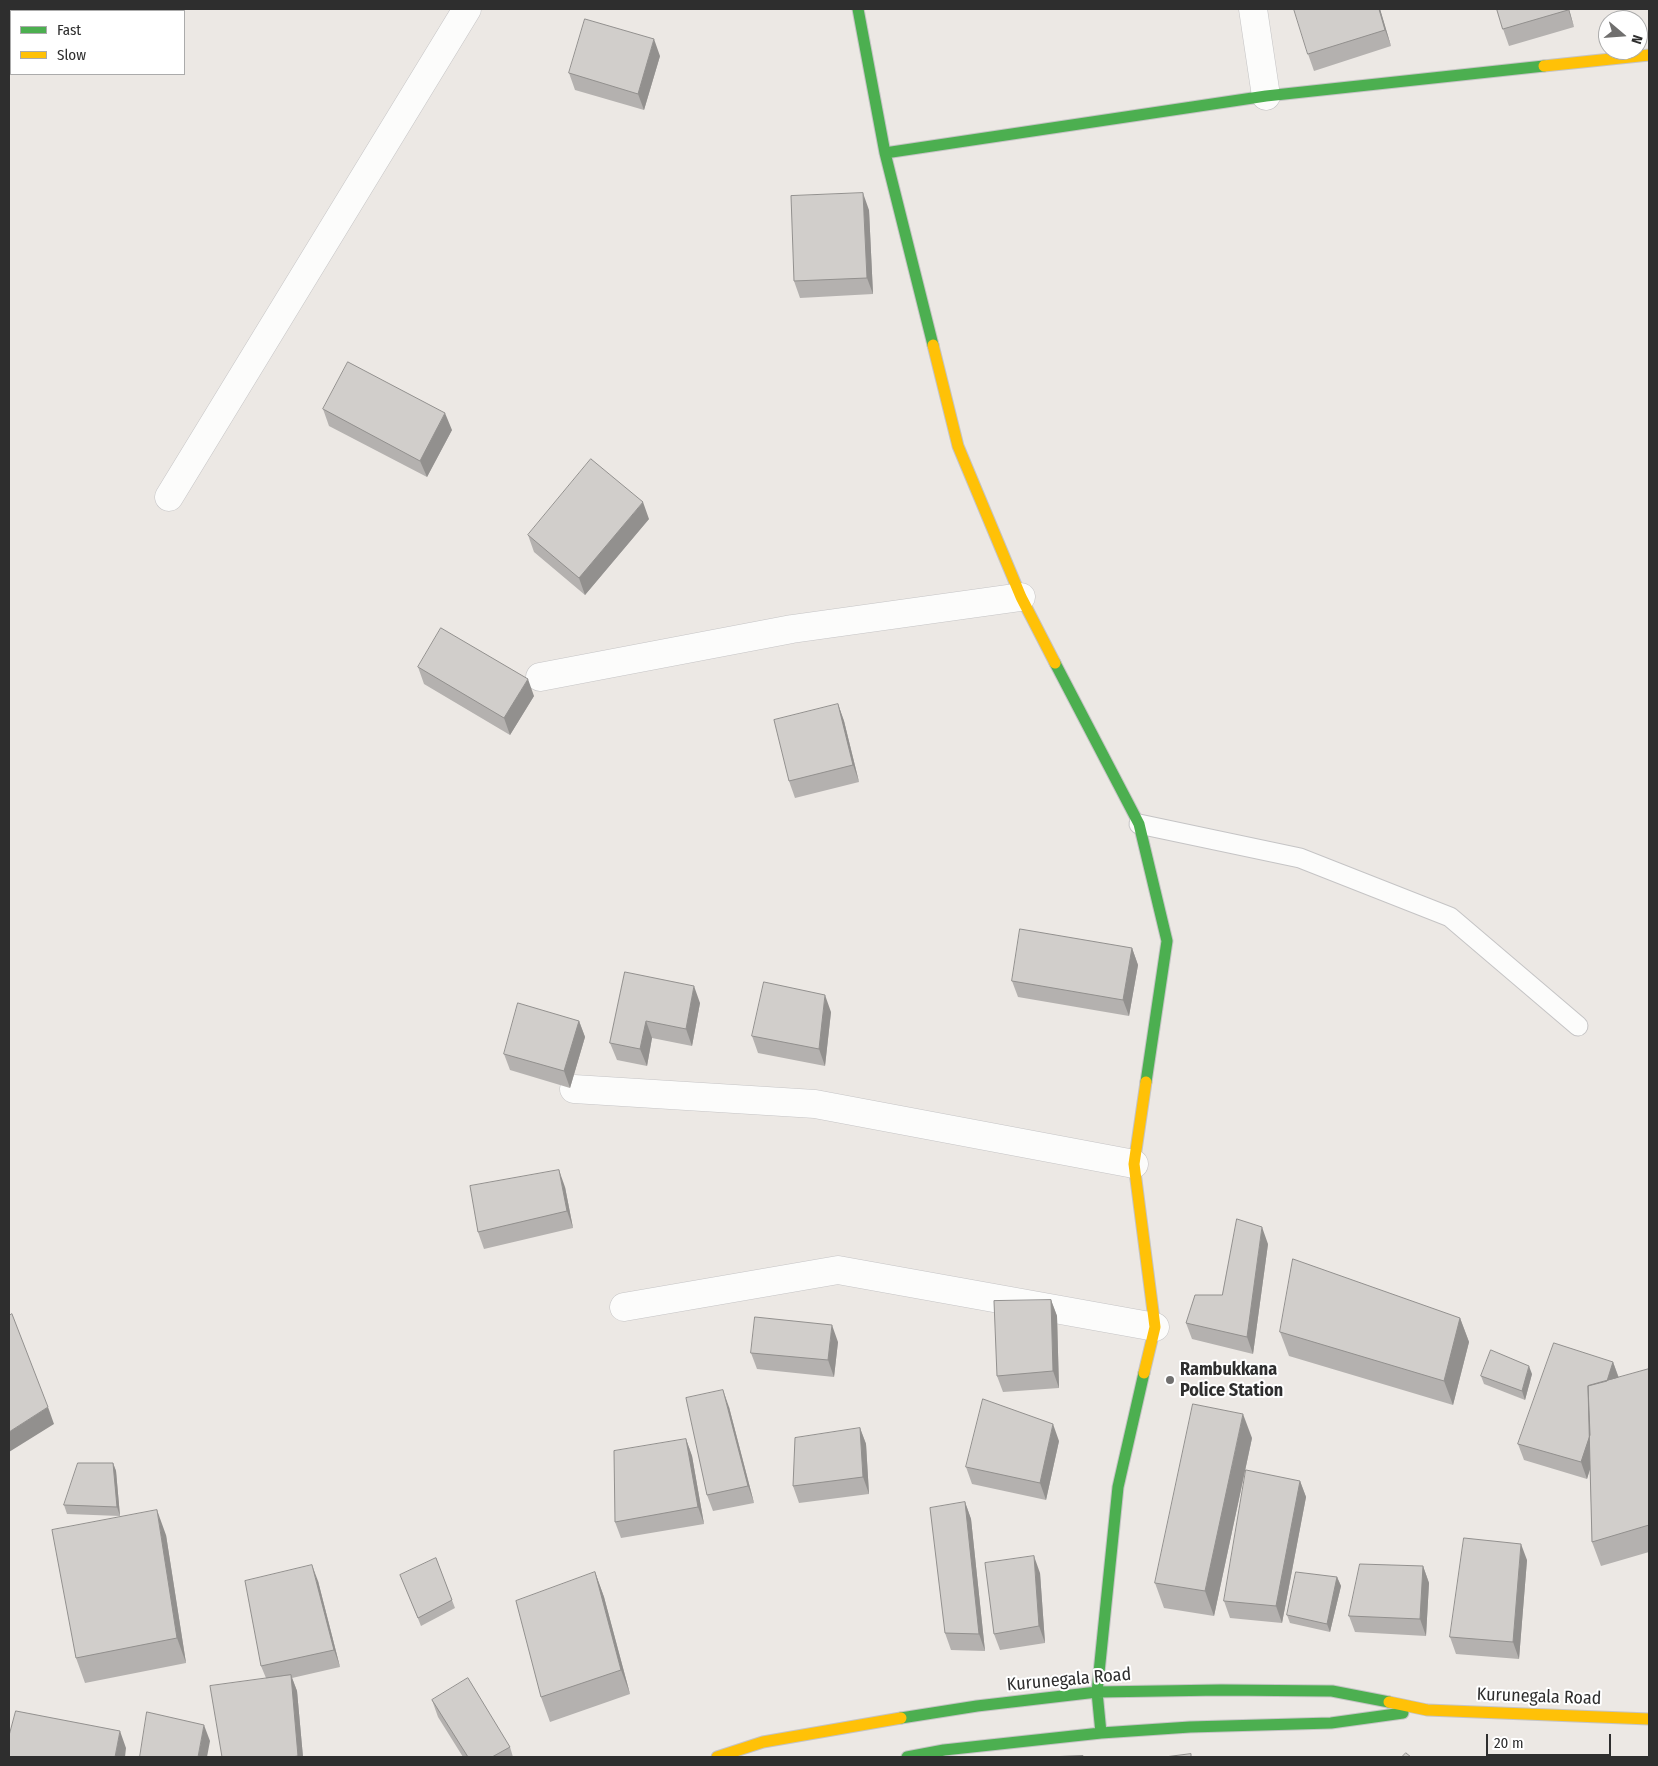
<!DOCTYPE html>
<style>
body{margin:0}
#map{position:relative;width:1658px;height:1766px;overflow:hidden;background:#ece8e4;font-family:"Fira Sans Condensed",sans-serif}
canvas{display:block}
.frame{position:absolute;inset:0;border:10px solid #2e2e2e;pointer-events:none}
.legend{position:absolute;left:10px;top:10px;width:175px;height:65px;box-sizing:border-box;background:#fff;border:1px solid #ababab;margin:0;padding:6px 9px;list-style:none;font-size:15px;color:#2e2e2e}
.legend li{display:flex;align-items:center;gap:10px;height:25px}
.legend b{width:25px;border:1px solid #ababab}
.north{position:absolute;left:1598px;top:10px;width:50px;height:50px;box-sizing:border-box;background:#fff;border:1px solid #ababab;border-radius:50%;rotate:108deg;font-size:14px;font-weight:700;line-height:20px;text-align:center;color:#2e2e2e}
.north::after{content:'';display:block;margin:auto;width:18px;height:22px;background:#706f6e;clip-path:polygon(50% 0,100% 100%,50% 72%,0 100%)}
.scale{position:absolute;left:1486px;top:1734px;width:125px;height:22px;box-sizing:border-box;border:2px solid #2e2e2e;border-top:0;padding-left:6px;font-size:15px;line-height:18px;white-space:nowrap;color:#2e2e2e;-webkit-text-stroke:4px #fff;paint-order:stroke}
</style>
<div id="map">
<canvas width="1658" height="1766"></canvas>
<div class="frame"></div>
<ul class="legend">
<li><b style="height:6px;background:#4caf50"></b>Fast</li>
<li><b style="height:6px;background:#ffc107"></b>Slow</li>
</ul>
<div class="north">N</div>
<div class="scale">20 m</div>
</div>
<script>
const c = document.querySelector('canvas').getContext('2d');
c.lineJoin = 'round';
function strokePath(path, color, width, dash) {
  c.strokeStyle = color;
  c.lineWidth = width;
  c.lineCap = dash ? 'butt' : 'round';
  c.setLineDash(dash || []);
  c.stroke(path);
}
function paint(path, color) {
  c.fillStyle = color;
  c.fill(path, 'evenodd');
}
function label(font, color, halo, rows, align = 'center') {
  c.font = font + ' "Fira Sans Condensed",sans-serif';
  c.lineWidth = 4;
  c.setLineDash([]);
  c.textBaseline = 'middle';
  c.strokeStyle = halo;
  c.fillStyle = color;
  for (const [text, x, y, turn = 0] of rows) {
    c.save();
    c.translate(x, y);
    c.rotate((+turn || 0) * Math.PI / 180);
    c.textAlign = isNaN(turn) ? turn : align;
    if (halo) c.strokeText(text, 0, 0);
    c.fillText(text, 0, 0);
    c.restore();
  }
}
const lane = new Path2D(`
 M1139 824 1300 858 1450 917 1578 1026`);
const street = new Path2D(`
 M1253 9 1266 96
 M169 497 467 9
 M540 677 792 629 1021 597
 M574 1089 815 1104 1134 1164
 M624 1307 838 1270 1155 1327`);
const fast = new Path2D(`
 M858 9 885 153 933 345
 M885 153 1266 96 1544 66
 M1055 663 1139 824 1167 941 1146 1082
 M901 1718 977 1706 1097 1692 1221 1690 1332 1691 1389 1702
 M1101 1733 1097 1692 1118 1487 1144 1373
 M907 1757 944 1750 1101 1733 1190 1727 1331 1723 1403 1713`);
const slow = new Path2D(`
 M1544 66 1649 55
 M933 345 958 446 1021 597 1055 663
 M1144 1373 1155 1327 1134 1164 1146 1082
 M1389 1702 1427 1710 1649 1719
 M717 1757 763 1742 901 1718`);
const wall = new Path2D(`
 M1380 9 1391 46 1314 71 1308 54Z
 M1497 9H1569L1574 27 1509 46 1503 29Z
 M660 56 644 110 575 90 569 73Z
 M869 210 873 294 800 298 794 281Z
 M323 409 452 430 427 477 329 426Z
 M649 519 585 595 534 552 528 535Z
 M418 667 534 696 510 735 424 684Z
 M838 704 844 721 859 782 795 798 789 781Z
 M1132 948 1138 965 1129 1016 1018 997 1012 981Z
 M625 972 700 1003 692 1046 652 1038 647 1066 617 1060 610 1043Z
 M831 1012 825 1066 758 1053 752 1036Z
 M579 1021 585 1037 570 1088 510 1070 504 1054Z
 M565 1187 573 1228 484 1249 478 1232Z
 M1268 1244 1253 1354 1192 1339 1186 1323 1222 1295Z
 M1051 1300 1057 1316 1059 1388 1003 1392 997 1376Z
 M1460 1318 1469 1342 1453 1405 1289 1356 1280 1332Z
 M838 1342 834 1377 757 1369 751 1353Z
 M1613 1362 1619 1378 1649 1369V1552L1601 1566 1592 1542 1590 1468 1587 1479 1524 1460 1518 1444Z
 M1532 1374 1525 1400 1484 1384 1481 1376Z
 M729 1407 754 1503 713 1511 707 1495Z
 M860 1428 866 1444 869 1494 799 1503 793 1486Z
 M1252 1438 1214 1616 1164 1608 1155 1583Z
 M686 1439 692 1456 704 1524 621 1538 615 1522Z
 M1059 1441 1046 1500 972 1484 966 1467Z
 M113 1463 116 1471 120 1516 67 1514 64 1505Z
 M1300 1481 1306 1497 1282 1623 1230 1618 1224 1601Z
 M965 1502 971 1519 985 1651 951 1650 945 1633Z
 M166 1535 186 1663 85 1683 76 1658Z
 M436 1558 455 1608 421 1626 404 1584Z
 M1527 1560 1519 1659 1456 1654 1450 1637Z
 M1423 1566 1429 1583 1426 1636 1355 1632 1349 1616Z
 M595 1572 604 1597 630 1694 550 1722 541 1697Z
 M1040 1573 1045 1643 1000 1650 994 1634Z
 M1337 1577 1341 1586 1330 1632 1290 1623 1287 1615Z
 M318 1581 340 1667 292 1678 297 1691 303 1757H222L266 1678 261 1666Z
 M432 1700 510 1747 513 1757H463L438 1717Z`);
const shadedWall = new Path2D(`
 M1379 9H1380L1391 46 1385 30Z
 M1568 9H1569L1574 27Z
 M654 39 660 56 644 110 638 94Z
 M863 193 869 210 873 294 867 278Z
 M445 413 452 430 427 477 420 461Z
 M643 502 649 519 585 595 579 578Z
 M528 679 534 696 510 735 504 718Z
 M838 704 844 721 859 782 853 765Z
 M1132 948 1138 965 1129 1016 1123 1000Z
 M694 986 700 1003 692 1046 686 1029Z
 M825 995 831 1012 825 1066 819 1049Z
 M579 1021 585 1037 570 1088 564 1071Z
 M646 1021 652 1038 647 1066 640 1049Z
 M559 1170 565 1187 573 1228 567 1211Z
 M1262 1227 1268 1244 1253 1354 1247 1337Z
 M1051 1300 1057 1316 1059 1388 1053 1371Z
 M1460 1318 1469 1342 1453 1405 1444 1381Z
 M832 1325 838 1342 834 1377 828 1360Z
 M1613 1362 1619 1379 1604 1390Z
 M1529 1366 1532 1374 1525 1400 1522 1391Z
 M723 1390 729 1407 754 1503 748 1486Z
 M1591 1394 1598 1444 1587 1479 1581 1462Z
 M48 1407 54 1424 9 1452V1432Z
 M1243 1414 1252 1438 1214 1616 1205 1591Z
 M1053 1424 1059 1441 1046 1500 1040 1483Z
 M860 1428 866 1444 869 1494 863 1477Z
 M686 1439 692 1456 704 1524 698 1507Z
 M113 1463 116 1471 120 1516 117 1507Z
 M1300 1481 1306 1497 1282 1623 1276 1606Z
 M965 1502 971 1519 985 1651 979 1634Z
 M157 1510 166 1535 186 1663 177 1638Z
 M1521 1544 1527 1560 1519 1659 1513 1642Z
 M1034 1556 1040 1573 1045 1643 1039 1626Z
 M312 1565 318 1581 340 1667 334 1650Z
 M1423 1566 1429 1583 1426 1636 1420 1619Z
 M595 1572 604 1597 630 1694 621 1670Z
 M1337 1577 1341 1586 1330 1632 1327 1624Z
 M291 1675 297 1691 303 1757H299L298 1756Z
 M204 1725 210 1741 207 1757H198Z
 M120 1731 126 1748 125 1757H115Z`);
const building = new Path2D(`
 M1294 9H1379L1385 30 1308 54Z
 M1497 9H1568V10L1503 29Z
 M585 19 654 39 638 94 569 73Z
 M863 193 867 278 794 281 791 196Z
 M348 362 445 413 420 461 323 409Z
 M591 459 643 502 579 578 528 535Z
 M441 628 528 679 504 718 418 667Z
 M838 704 853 765 789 781 774 720Z
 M1020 929 1132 948 1123 1000 1012 981Z
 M625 972 694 986 686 1029 646 1021 640 1049 610 1043Z
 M764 982 825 995 819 1049 752 1036Z
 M518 1003 579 1021 564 1071 504 1054Z
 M559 1170 567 1211 478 1232 470 1186Z
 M1237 1219 1262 1227 1247 1337 1186 1323 1195 1295H1222Z
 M1293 1259 1460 1318 1444 1381 1280 1332Z
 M1051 1300 1053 1371 997 1376 994 1301Z
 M12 1314 48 1407 9 1432V1316Z
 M755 1317 832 1325 828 1360 751 1353Z
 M1554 1343 1613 1362 1607 1381 1588 1386 1590 1435 1581 1462 1518 1444Z
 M1491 1350 1529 1366 1522 1391 1481 1376Z
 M1649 1369V1525L1592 1542 1588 1386Z
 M723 1390 748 1486 707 1495 686 1398Z
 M983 1399 1053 1424 1040 1483 966 1467Z
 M1193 1404 1243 1414 1205 1591 1155 1583Z
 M860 1428 863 1477 793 1486 795 1438Z
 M686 1439 698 1507 615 1522 614 1451Z
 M78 1463H113L117 1507 64 1505Z
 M1246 1470 1300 1481 1276 1606 1224 1601Z
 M965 1502 979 1634 945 1633 930 1508Z
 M157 1510 177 1638 76 1658 52 1530Z
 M1464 1538 1521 1544 1513 1642 1450 1637Z
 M1034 1556 1039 1626 994 1634 985 1563Z
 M436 1558 452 1600 418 1618 400 1575Z
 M1360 1564 1423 1566 1420 1619 1349 1616Z
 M312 1565 334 1650 261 1666 245 1581Z
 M595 1572 621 1670 541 1697 516 1601Z
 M1296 1572 1337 1577 1327 1624 1287 1615Z
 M291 1675 298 1756 292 1757H222L210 1686Z
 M468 1678 510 1747 492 1757H468L432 1700Z
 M16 1711 120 1731 115 1757H9V1736Z
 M147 1712 204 1725 198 1757H140Z
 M1406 1753 1411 1757H1402Z
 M1191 1754V1757H1165Z
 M1083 1756V1757H1047Z`);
const markers = [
 [1170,1380,5,"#706f6e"]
];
const poiNames = [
 ["Rambukkana",1180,1370],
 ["Police Station",1180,1391]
];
const streetNames = [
 ["Kurunegala Road",1069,1680,-5],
 ["Kurunegala Road",1539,1697,2]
];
strokePath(lane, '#c5c4c5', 21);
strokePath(street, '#c5c4c5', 29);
strokePath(fast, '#c5c4c5', 13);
strokePath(slow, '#c5c4c5', 13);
strokePath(lane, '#fcfcfb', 19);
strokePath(street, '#fcfcfb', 28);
strokePath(fast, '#4caf50', 11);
strokePath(slow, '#ffc107', 11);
paint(wall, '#b4b1af');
paint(shadedWall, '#92908e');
paint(building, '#d1cecb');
strokePath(building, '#92908e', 1);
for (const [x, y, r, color] of markers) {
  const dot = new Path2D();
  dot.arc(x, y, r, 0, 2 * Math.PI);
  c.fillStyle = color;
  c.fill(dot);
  strokePath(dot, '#fff', 2);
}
label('bold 18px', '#2e2e2e', '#fff', poiNames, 'left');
label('18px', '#2e2e2e', '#fff', streetNames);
</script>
